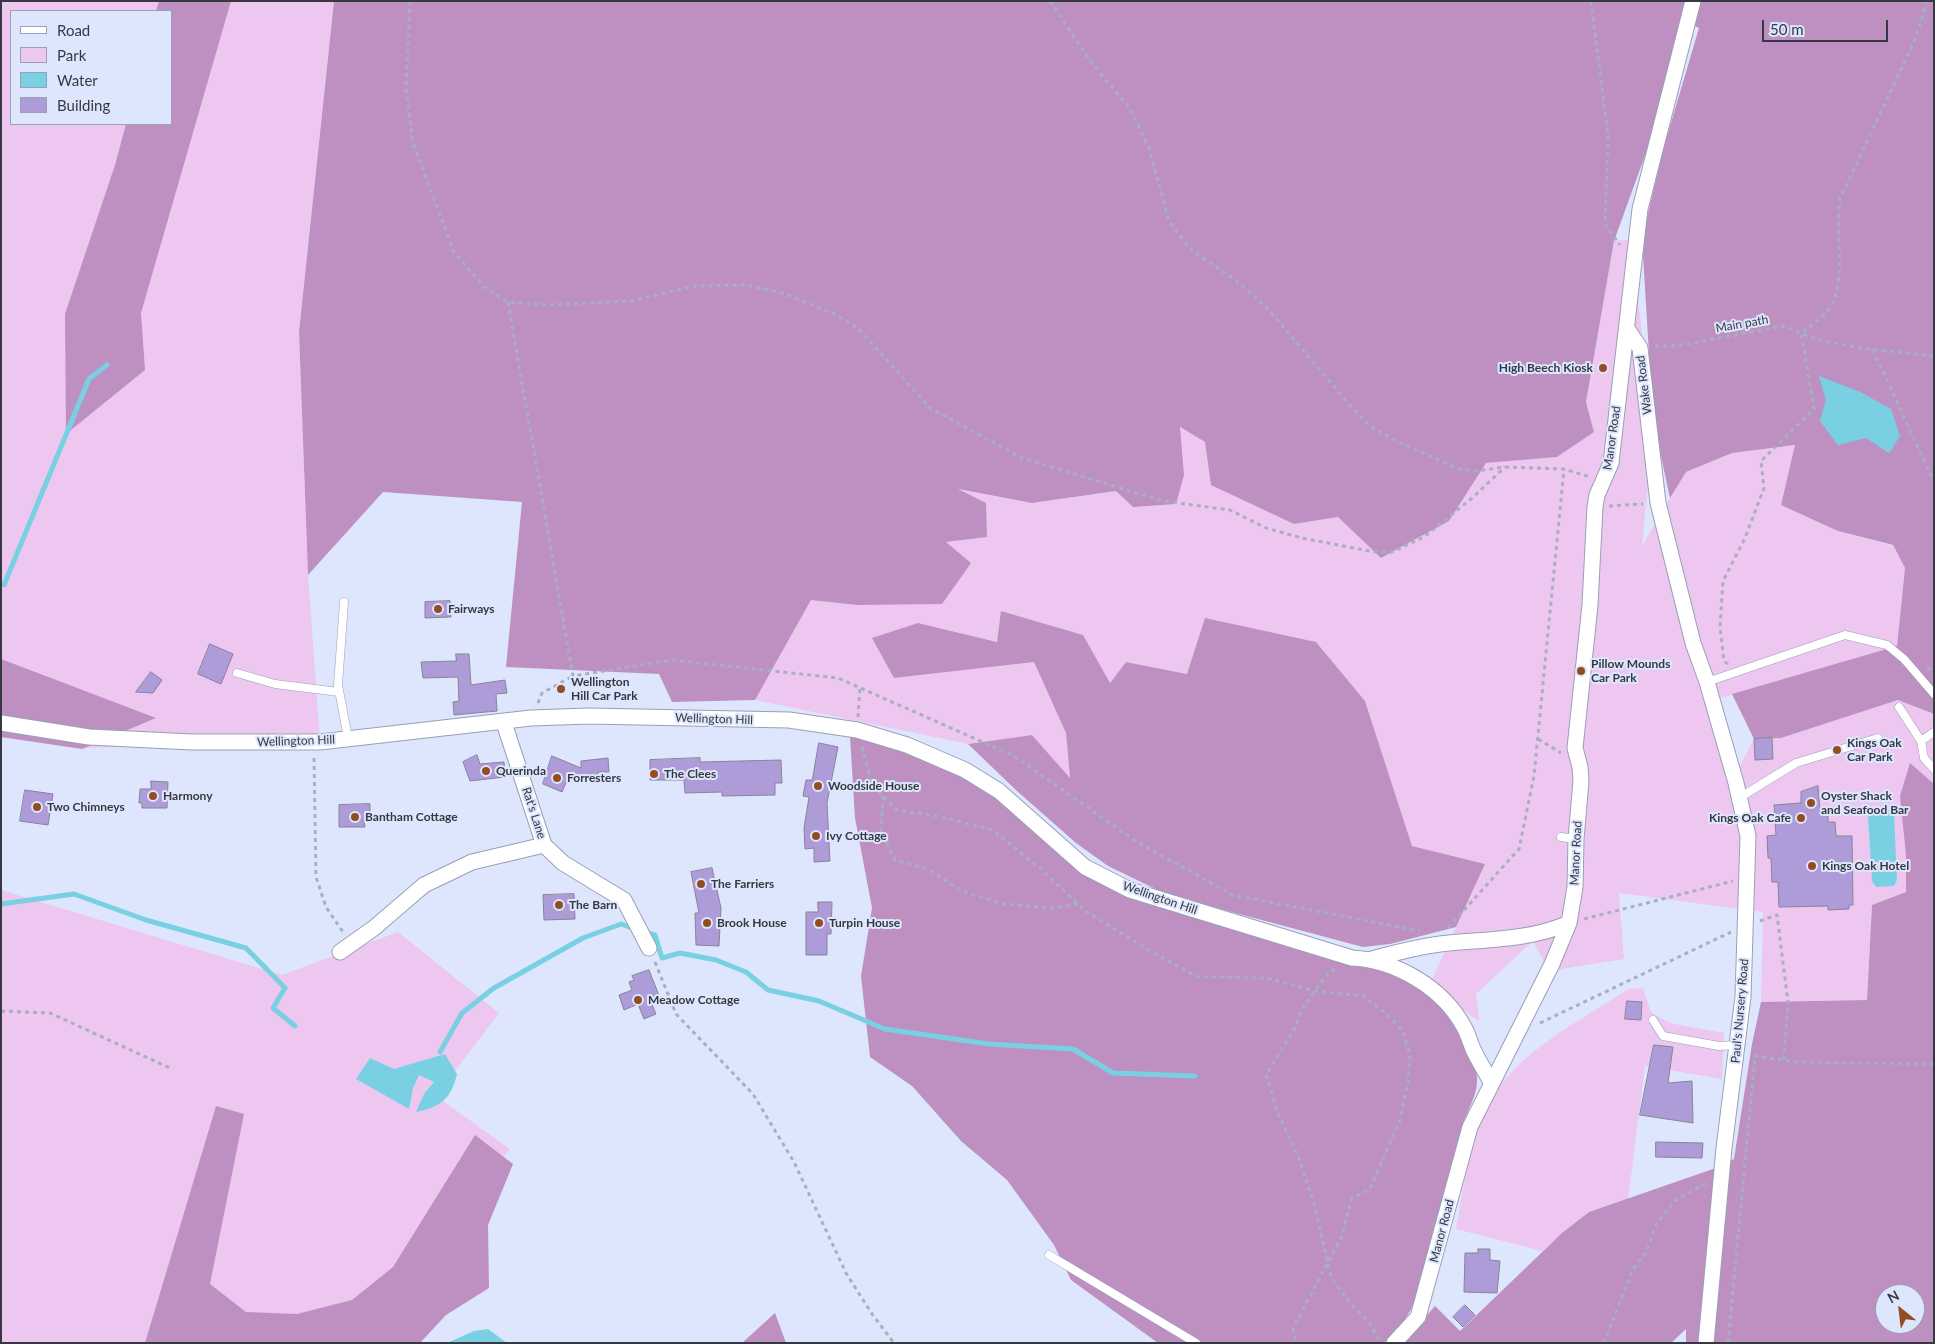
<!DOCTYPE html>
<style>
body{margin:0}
#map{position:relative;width:1935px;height:1344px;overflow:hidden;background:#dde6fc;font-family:Lato,sans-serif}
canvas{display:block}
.frame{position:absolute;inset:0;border:2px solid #363942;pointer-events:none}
.legend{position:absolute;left:10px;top:10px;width:162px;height:115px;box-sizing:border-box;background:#dde6fc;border:1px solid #9aa1b2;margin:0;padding:6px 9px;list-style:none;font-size:15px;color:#363942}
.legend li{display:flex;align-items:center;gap:10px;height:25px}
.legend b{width:25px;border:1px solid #9aa1b2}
.north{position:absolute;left:1875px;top:1284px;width:50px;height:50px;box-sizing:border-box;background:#dde6fc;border:1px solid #9aa1b2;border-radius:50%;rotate:331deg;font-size:14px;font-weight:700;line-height:20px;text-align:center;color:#363942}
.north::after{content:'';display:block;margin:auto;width:18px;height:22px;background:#924d24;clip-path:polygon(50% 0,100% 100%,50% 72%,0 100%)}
.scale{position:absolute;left:1762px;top:20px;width:126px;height:22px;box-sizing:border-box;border:2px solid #363942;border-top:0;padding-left:6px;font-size:15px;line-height:18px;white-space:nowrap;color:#363942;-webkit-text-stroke:4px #dde6fc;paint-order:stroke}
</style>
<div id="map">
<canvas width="1935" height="1344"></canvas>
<div class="frame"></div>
<ul class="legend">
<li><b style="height:6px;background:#fff"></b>Road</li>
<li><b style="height:14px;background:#eec7f0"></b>Park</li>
<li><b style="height:14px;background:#7ad0e3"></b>Water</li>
<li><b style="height:14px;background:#ad9cd8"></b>Building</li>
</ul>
<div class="north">N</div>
<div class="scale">50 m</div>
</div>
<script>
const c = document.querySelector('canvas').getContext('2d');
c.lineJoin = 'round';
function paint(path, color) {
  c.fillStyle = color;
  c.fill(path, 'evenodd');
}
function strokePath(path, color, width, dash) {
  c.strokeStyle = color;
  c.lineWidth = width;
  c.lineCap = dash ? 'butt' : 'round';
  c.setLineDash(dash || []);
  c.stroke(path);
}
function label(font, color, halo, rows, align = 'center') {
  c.font = font + ' Lato,sans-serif';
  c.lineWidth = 4;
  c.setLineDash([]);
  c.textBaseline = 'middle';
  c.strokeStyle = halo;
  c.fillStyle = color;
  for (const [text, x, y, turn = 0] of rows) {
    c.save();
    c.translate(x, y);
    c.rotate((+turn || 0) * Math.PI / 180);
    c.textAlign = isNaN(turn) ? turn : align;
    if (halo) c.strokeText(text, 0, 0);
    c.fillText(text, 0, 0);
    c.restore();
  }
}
const green = new Path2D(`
 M1 1H334L299 332 308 575 320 742 80 748 1 737ZM11 11H171V124H11Z
 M1631 240 1653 428 1642 546 1685 472 1732 453 1796 445 1838 531 1893 546 1905 568 1897 646 1714 700 1740 766 1754 739 1781 738 1898 700 1934 714V784L1910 764 1906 892 1872 905 1867 1000 1761 1002 1763 912 1619 893 1624 959 1549 971 1533 941 1476 994 1479 1021 1429 986 1485 864 1412 846 1365 701 1187 674 1126 662 1110 683 1002 611 998 642 918 623 894 678 1034 661 1066 733 1070 779 1032 735 968 744 755 700 811 600 857 605 946 542 987 537 956 489 1032 503 1117 491 1184 475 1179 427 1205 442 1294 524 1338 517 1381 558 1449 521 1486 463 1557 457 1594 432 1586 402 1614 241Z
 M1 890 282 975 398 932 499 1013 436 1096 510 1149 348 1343H1Z
 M1643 988 1651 1012 1669 1023 1724 1033 1722 1079 1645 1066 1628 1200 1589 1212 1542 1251 1456 1229C1463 1192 1469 1135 1488 1103 1520 1049 1578 1023 1628 989Z`);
const forest = new Path2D(`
 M159 1H231L141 313 145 370 66 434 65 314 115 165 126 124H171V11H156Z
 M334 1H1934V714L1898 700 1781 738 1754 739 1732 694 1897 646 1905 568 1893 545 1838 531 1781 505 1795 445 1732 453 1686 472 1670 498 1653 419 1642 239 1663 150 1699 28 1682 21 1647 150 1614 241 1586 402 1594 432 1557 457 1486 463 1449 521 1381 558 1338 517 1294 524 1211 485 1205 442 1180 427 1184 475 1176 504 1133 507 1116 491 1032 503 958 489 986 503 987 537 946 542 971 563 942 604 857 605 811 600 755 700 672 702 659 674 506 667 522 502 383 492 308 575 299 332Z
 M1001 611 1083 635 1110 683 1126 662 1187 674 1205 618 1316 642 1365 701 1412 846 1485 864 1456 927 1390 944 1363 947 1168 895 1108 866 1076 843 1017 791 968 744 1032 735 1070 778 1066 733 1034 662 894 678 872 638 918 623 997 642Z
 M1 659 156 718 82 749 1 737Z
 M850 736 920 755 966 774 1100 880 1152 905 1389 971C1400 976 1414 980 1424 986 1446 1001 1475 1051 1477 1077 1478 1096 1467 1110 1462 1127 1440 1196 1442 1292 1384 1343H1158L1071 1280 1054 1245 1007 1180 961 1141 912 1086 870 1057 861 976 872 908 855 818Z
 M1910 763 1934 784V1343H1686V1329L1671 1343H1403L1435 1306 1460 1331 1562 1233 1589 1212 1713 1169 1734 1159 1752 1044 1761 1002 1867 1000 1872 905 1906 892V855L1900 796ZM1885 1294H1915V1324H1885Z
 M216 1106 244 1114 210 1284 246 1312 297 1314 352 1300 393 1267 475 1135 513 1164 488 1225 489 1288 446 1315 420 1343H145Z
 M775 1313 786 1343H742Z`);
const water = new Path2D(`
 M1819 376 1860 392 1891 409 1900 436 1889 453 1866 438 1838 445 1820 421 1826 400Z
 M1890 809 1894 814 1897 880 1894 886 1876 887 1872 881 1868 815 1873 810Z
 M445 1054 457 1074C451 1099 441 1107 416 1112L424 1094 434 1082 419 1075 413 1088 409 1109 356 1079 370 1058 394 1069Z
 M488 1329 507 1343H447L474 1331Z`);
const stream = new Path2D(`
 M4 585 89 379 107 365
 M1 904 74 894 146 920 246 948 285 988 273 1008 295 1026
 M643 931 655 935 662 958 680 953 716 960 746 972 768 990 819 1001 885 1029 989 1044 1073 1049 1113 1073 1195 1076
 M440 1052 462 1013 494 988 583 938 621 924 635 929`);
const building = new Path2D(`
 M450 601 451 617 425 618V602Z
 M210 644 233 654 221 684 198 674Z
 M456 654H469L471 685 505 680 507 693 496 694 497 711 454 715 453 702 459 701 458 677 423 678 421 662 456 661Z
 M151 672 162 680 153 693 136 692Z
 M1772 738 1773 759 1755 760 1754 739Z
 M819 743 838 747 827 803 830 861 814 862V848L805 849 804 828 809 797 803 796 806 780H812Z
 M477 755 480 764 504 762 505 777 470 781 463 762Z
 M552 756 581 768V761L608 758 609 772H598V775L603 777 568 778 562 792 543 784Z
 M700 758V762L781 760 782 783H775V795L722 796V792L685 793 684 780H650V760Z
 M151 781 168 782 167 808H142V803H139L140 789H151Z
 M1818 786 1820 812 1828 811V822H1835L1836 836H1852L1853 905H1849V909L1828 910V906L1779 907 1778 882H1772L1771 858H1768L1767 836 1776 835 1774 805 1801 803V792Z
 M25 790 53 794 48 825 20 821Z
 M370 804V820H364L365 827H339V805Z
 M712 868 721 908 719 946 696 945 695 913H699L691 872Z
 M574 894 575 919 544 920 543 895Z
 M818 902H832L831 934H827V955H806V912H818Z
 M649 970 660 998 651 1002 656 1014 644 1019 638 1004 624 1010 619 995 632 990 629 982 634 980 632 976Z
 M1627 1001 1642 1002 1641 1020 1625 1019Z
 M1654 1045 1673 1047 1668 1083 1692 1081 1693 1123 1640 1115Z
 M1656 1142 1703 1143 1702 1158 1656 1157Z
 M1478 1249H1490V1260L1500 1261 1497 1293 1464 1292 1465 1253H1478Z
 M1465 1305 1475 1315 1463 1327 1453 1317Z`);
const path = new Path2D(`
 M410 1 406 89 413 143 454 252 484 287 508 302 547 305 631 301 696 286 746 285 783 293 835 314 858 328 930 408 1022 458 1163 501 1230 510 1266 528 1302 538 1375 552H1392L1424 537 1472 498 1505 467
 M1050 1 1091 62 1131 110 1149 148 1169 221 1191 250 1237 281 1267 308 1354 410 1370 426 1401 443 1459 469 1476 471 1505 467 1564 469 1590 477
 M1591 1 1608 135 1605 224 1620 245
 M508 302 573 676 671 660 838 678 1014 756 1137 842 1233 895 1420 931
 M1655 346H1676L1783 326 1816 339 1860 348 1934 356
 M1872 350C1895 393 1912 438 1934 481
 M1609 506 1643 504
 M1728 664 1724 661 1720 627 1723 581 1745 538 1764 488 1761 461 1814 409 1801 333C1813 324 1828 315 1834 300 1845 271 1835 231 1840 199L1913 44 1922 18 1926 1
 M1927 670 1934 666
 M538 703 542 693 573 676
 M858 717 860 687
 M1538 739 1561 753
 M862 747 872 785 897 810 932 815 993 830 1042 870 1084 910 1157 955 1198 977 1267 978 1315 991 1363 996 1383 1011 1402 1030 1410 1054 1408 1081 1400 1120 1370 1189 1352 1198 1341 1238 1293 1328 1296 1343
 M314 758 316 877 326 907 343 932
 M883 796 881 831 895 860 930 870 961 891 1004 904 1052 908 1078 904
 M1584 919 1733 881
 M1760 921 1777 915 1788 1002 1784 1060
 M1448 928 1519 849 1534 776 1564 469
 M655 962 676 1014 753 1094 794 1162 846 1273 872 1314 894 1343
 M1335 969 1328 973 1302 1009 1295 1028 1266 1075 1278 1113 1300 1161 1315 1207 1331 1277 1350 1303 1370 1323 1379 1340
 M1 1011 50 1013 172 1069
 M1540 1023 1731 932
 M1754 1056 1797 1062 1934 1064
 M1604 1343 1633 1269 1647 1251 1656 1224 1675 1201 1706 1183
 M1728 1343 1755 1056`);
const lane = new Path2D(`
 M344 602 338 685 348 738
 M237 673 275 684 339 692
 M1707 682 1845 635 1887 645 1904 659 1934 694
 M1899 707 1921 741
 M1934 732 1921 741 1924 758 1934 769
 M1739 798 1796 763 1878 738
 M1561 837 1576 839
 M1653 1020 1663 1036 1719 1046 1738 1045
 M1049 1255 1196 1343`);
const street = new Path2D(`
 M1628 330 1640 348 1658 503 1693 643 1707 682 1736 783 1748 836 1743 997 1724 1148 1706 1343
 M1 723 89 737 192 742H320L531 718 589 716 789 720 857 730 907 745 965 770 999 791 1085 867 1130 890 1352 958C1396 960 1443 988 1464 1027 1468 1034 1470 1042 1473 1049 1478 1060 1485 1071 1491 1082
 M504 723 544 845 563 863 624 900 649 948
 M340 952 374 928 424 885 472 862 544 845
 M1372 959C1394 953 1417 947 1440 944 1484 939 1528 941 1569 923
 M1394 1343 1418 1317 1470 1127 1552 964 1569 923 1575 887 1576 839 1581 781 1580 767 1575 748 1590 605 1595 507 1597 495 1611 463 1640 209 1693 1`);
const markers = [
 [1603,368,5,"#924d24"],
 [438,609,5,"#924d24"],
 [1581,671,5,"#924d24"],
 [561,689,5,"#924d24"],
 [1837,750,5,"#924d24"],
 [486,771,5,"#924d24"],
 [654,774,5,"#924d24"],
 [557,778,5,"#924d24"],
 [818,786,5,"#924d24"],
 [153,796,5,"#924d24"],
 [1811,803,5,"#924d24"],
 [37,807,5,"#924d24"],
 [355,817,5,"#924d24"],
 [1801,818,5,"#924d24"],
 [816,836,5,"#924d24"],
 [1812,866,5,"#924d24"],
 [701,884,5,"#924d24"],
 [559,905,5,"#924d24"],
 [707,923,5,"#924d24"],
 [819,923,5,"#924d24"],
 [638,1000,5,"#924d24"]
];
const streetNames = [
 ["Main path",1742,324,-10],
 ["Wake Road",1644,385,-97],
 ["Manor Road",1612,438,-82],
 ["Wellington Hill",714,719,2],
 ["Wellington Hill",296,741,-2],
 ["Rat's Lane",534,813,72],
 ["Manor Road",1576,853,-87],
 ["Wellington Hill",1160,898,19],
 ["Paul's Nursery Road",1740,1011,-85],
 ["Manor Road",1442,1231,-75]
];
const poiNames = [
 ["High Beech Kiosk",1593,368,"right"],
 ["Fairways",448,609],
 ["Pillow Mounds",1591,664],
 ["Car Park",1591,678],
 ["Wellington",571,682],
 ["Hill Car Park",571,696],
 ["Kings Oak",1847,743],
 ["Car Park",1847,757],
 ["Querinda",496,771],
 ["The Clees",664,774],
 ["Forresters",567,778],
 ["Woodside House",828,786],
 ["Harmony",163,796],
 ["Oyster Shack",1821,796],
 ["and Seafood Bar",1821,810],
 ["Two Chimneys",47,807],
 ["Bantham Cottage",365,817],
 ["Kings Oak Cafe",1791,818,"right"],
 ["Ivy Cottage",826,836],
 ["Kings Oak Hotel",1822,866],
 ["The Farriers",711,884],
 ["The Barn",569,905],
 ["Brook House",717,923],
 ["Turpin House",829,923],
 ["Meadow Cottage",648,1000]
];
paint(green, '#eec7f0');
paint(forest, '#be90c1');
paint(water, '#7ad0e3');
strokePath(stream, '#7ad0e3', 5);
paint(building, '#ad9cd8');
strokePath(building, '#888398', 1);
strokePath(lane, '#98a0b5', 9);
strokePath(street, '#98a0b5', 17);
strokePath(path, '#a7afc0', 3, [4, 4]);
strokePath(lane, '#fff', 8);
strokePath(street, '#fff', 15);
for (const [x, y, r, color] of markers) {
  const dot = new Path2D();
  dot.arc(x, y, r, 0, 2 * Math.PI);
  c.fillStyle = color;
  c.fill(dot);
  strokePath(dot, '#dde6fc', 2);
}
label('12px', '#363942', '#dde6fc', streetNames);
label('bold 12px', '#363942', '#dde6fc', poiNames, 'left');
</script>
